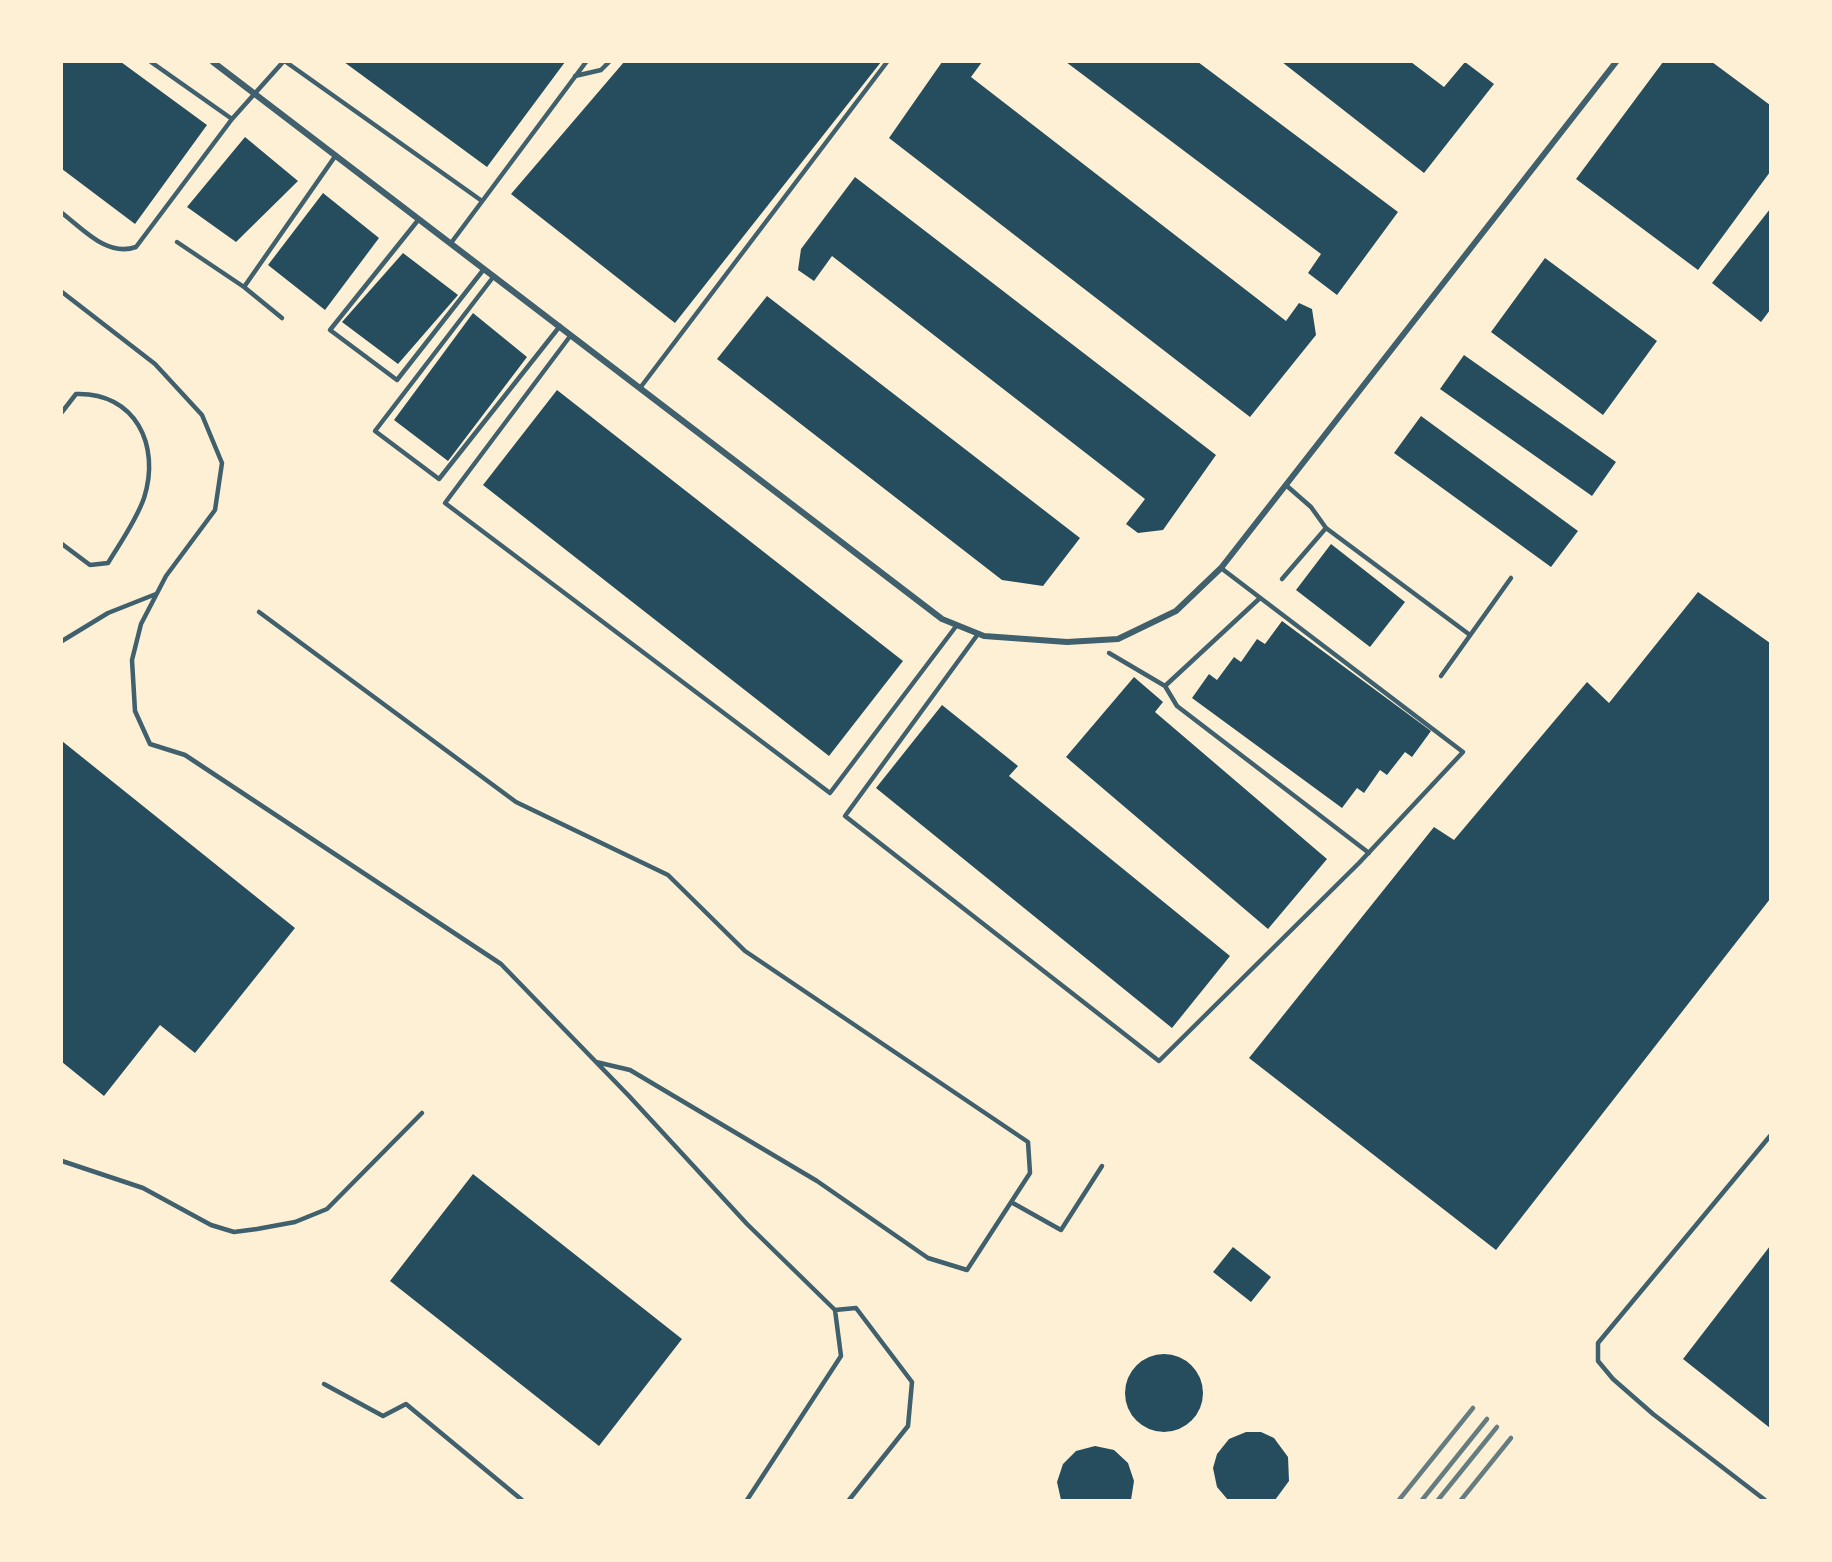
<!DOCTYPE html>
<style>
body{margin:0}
#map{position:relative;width:1832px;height:1562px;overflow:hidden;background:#fdf0d5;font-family:"Crimson Pro",serif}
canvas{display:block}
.frame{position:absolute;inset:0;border:63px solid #fdf0d5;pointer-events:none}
</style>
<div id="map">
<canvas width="1832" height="1562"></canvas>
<div class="frame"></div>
</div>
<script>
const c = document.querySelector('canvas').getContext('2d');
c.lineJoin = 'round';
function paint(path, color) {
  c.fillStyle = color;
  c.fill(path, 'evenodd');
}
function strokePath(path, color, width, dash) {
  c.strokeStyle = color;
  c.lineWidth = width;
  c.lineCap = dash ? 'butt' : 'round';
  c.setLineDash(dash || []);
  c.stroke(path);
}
const building = new Path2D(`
 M62 62H121L207 125 135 224 62 169Z
 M344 62H565L487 167Z
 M624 62H881L675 323 511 194Z
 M942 62H982L971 77 1286 321 1299 303 1312 309 1316 335 1250 417 889 138Z
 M1066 62H1198L1398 212 1337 295 1308 273 1321 254Z
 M1282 62H1411L1444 87 1465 62 1494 84 1424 173Z
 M1663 62H1712L1770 105V172L1698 270 1576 179Z
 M245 137 298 181 236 242 187 207Z
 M855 177 1216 455 1163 530 1138 533 1126 524 1145 499 832 256 814 281 798 270 801 249Z
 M323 193 379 238 325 310 268 265Z
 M1770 209V310L1761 322 1712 283Z
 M403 253 458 295 398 364 342 322Z
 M1545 258 1657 341 1603 415 1491 332Z
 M767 296 1080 538 1043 586 1002 580 717 359Z
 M473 313 527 357 448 461 394 420Z
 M1464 355 1616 462 1592 496 1440 389Z
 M557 390 903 661 829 756 483 485Z
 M1421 416 1578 531 1551 567 1394 453Z
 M1331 544 1405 602 1370 647 1296 590Z
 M1698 592 1770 643V899L1496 1250 1249 1058 1434 827 1454 840 1587 682 1609 703Z
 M1282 621 1431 731 1412 757 1405 752 1387 775 1380 770 1364 793 1357 788 1342 808 1192 698 1209 674 1217 680 1234 657 1241 662 1257 639 1265 644Z
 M1134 677 1163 702 1155 712 1327 859 1268 929 1066 757Z
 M942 705 1018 766 1009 776 1230 956 1172 1028 876 788Z
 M62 741 295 928 195 1053 160 1025 104 1096 62 1062Z
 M473 1174 682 1339 599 1446 390 1281Z
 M1770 1246V1428L1683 1359Z
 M1233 1247 1271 1277 1251 1302 1213 1272Z
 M1125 1393a39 39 0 1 1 78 0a39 39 0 1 1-78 0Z
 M1246 1432H1261L1274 1438 1288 1457 1289 1481 1275 1500H1228L1217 1487 1213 1468 1217 1454 1229 1439Z
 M1095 1446 1114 1450 1128 1463 1134 1481 1131 1500H1061L1057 1482 1063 1464 1076 1451Z`);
const service = new Path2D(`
 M151 62 232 119
 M286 62 482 201
 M575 76 601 70 609 62
 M62 213C84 230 107 257 136 247L232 119 283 62
 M419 219 330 330 397 380 484 269
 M177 242 244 287 336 155
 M451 243 586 62
 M494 276 375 431 439 479 560 326
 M244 287 282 318
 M62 292 155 364 202 415 222 463 215 510 166 576 141 624 132 660 135 711 150 744 185 755 501 964 629 1096 747 1224 835 1310 841 1356 747 1500
 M571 335 445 503 830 793 957 625
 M640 388 887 62
 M62 412 76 394C135 392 161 445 144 498 136 521 120 543 108 563L90 565 62 544
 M1287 486 1311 507 1326 528 1470 635
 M1282 579 1326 528
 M1260 598 1165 686 1177 706 1369 853
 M259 612 516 802 668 875 745 951 1028 1142 1030 1173 967 1270 928 1258 817 1181 630 1070 596 1062
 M978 634 845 816 1159 1061 1359 863 1463 752 1221 568
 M62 641 108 613 156 594
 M1109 653 1165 686
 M1441 676 1511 578
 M62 1161 143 1188 211 1225 234 1232 257 1229 295 1222 327 1209 422 1113
 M1011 1202 1061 1230 1102 1166
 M835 1310 856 1308 912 1382 908 1426 849 1500
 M324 1384 383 1416 406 1404 522 1500
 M1765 1500 1653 1414 1613 1379 1598 1361V1343L1770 1136`);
const minor = new Path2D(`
 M213 62 942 619 984 636 1067 642 1118 639 1176 611 1221 568 1616 62`);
const rail = new Path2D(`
 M1399 1500 1473 1408
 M1422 1500 1487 1419
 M1438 1500 1497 1427
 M1461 1500 1511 1438`);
paint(building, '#264d5e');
strokePath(service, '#3f606c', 4.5);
strokePath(minor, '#3f606c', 6);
strokePath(rail, '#657d81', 4.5);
</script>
